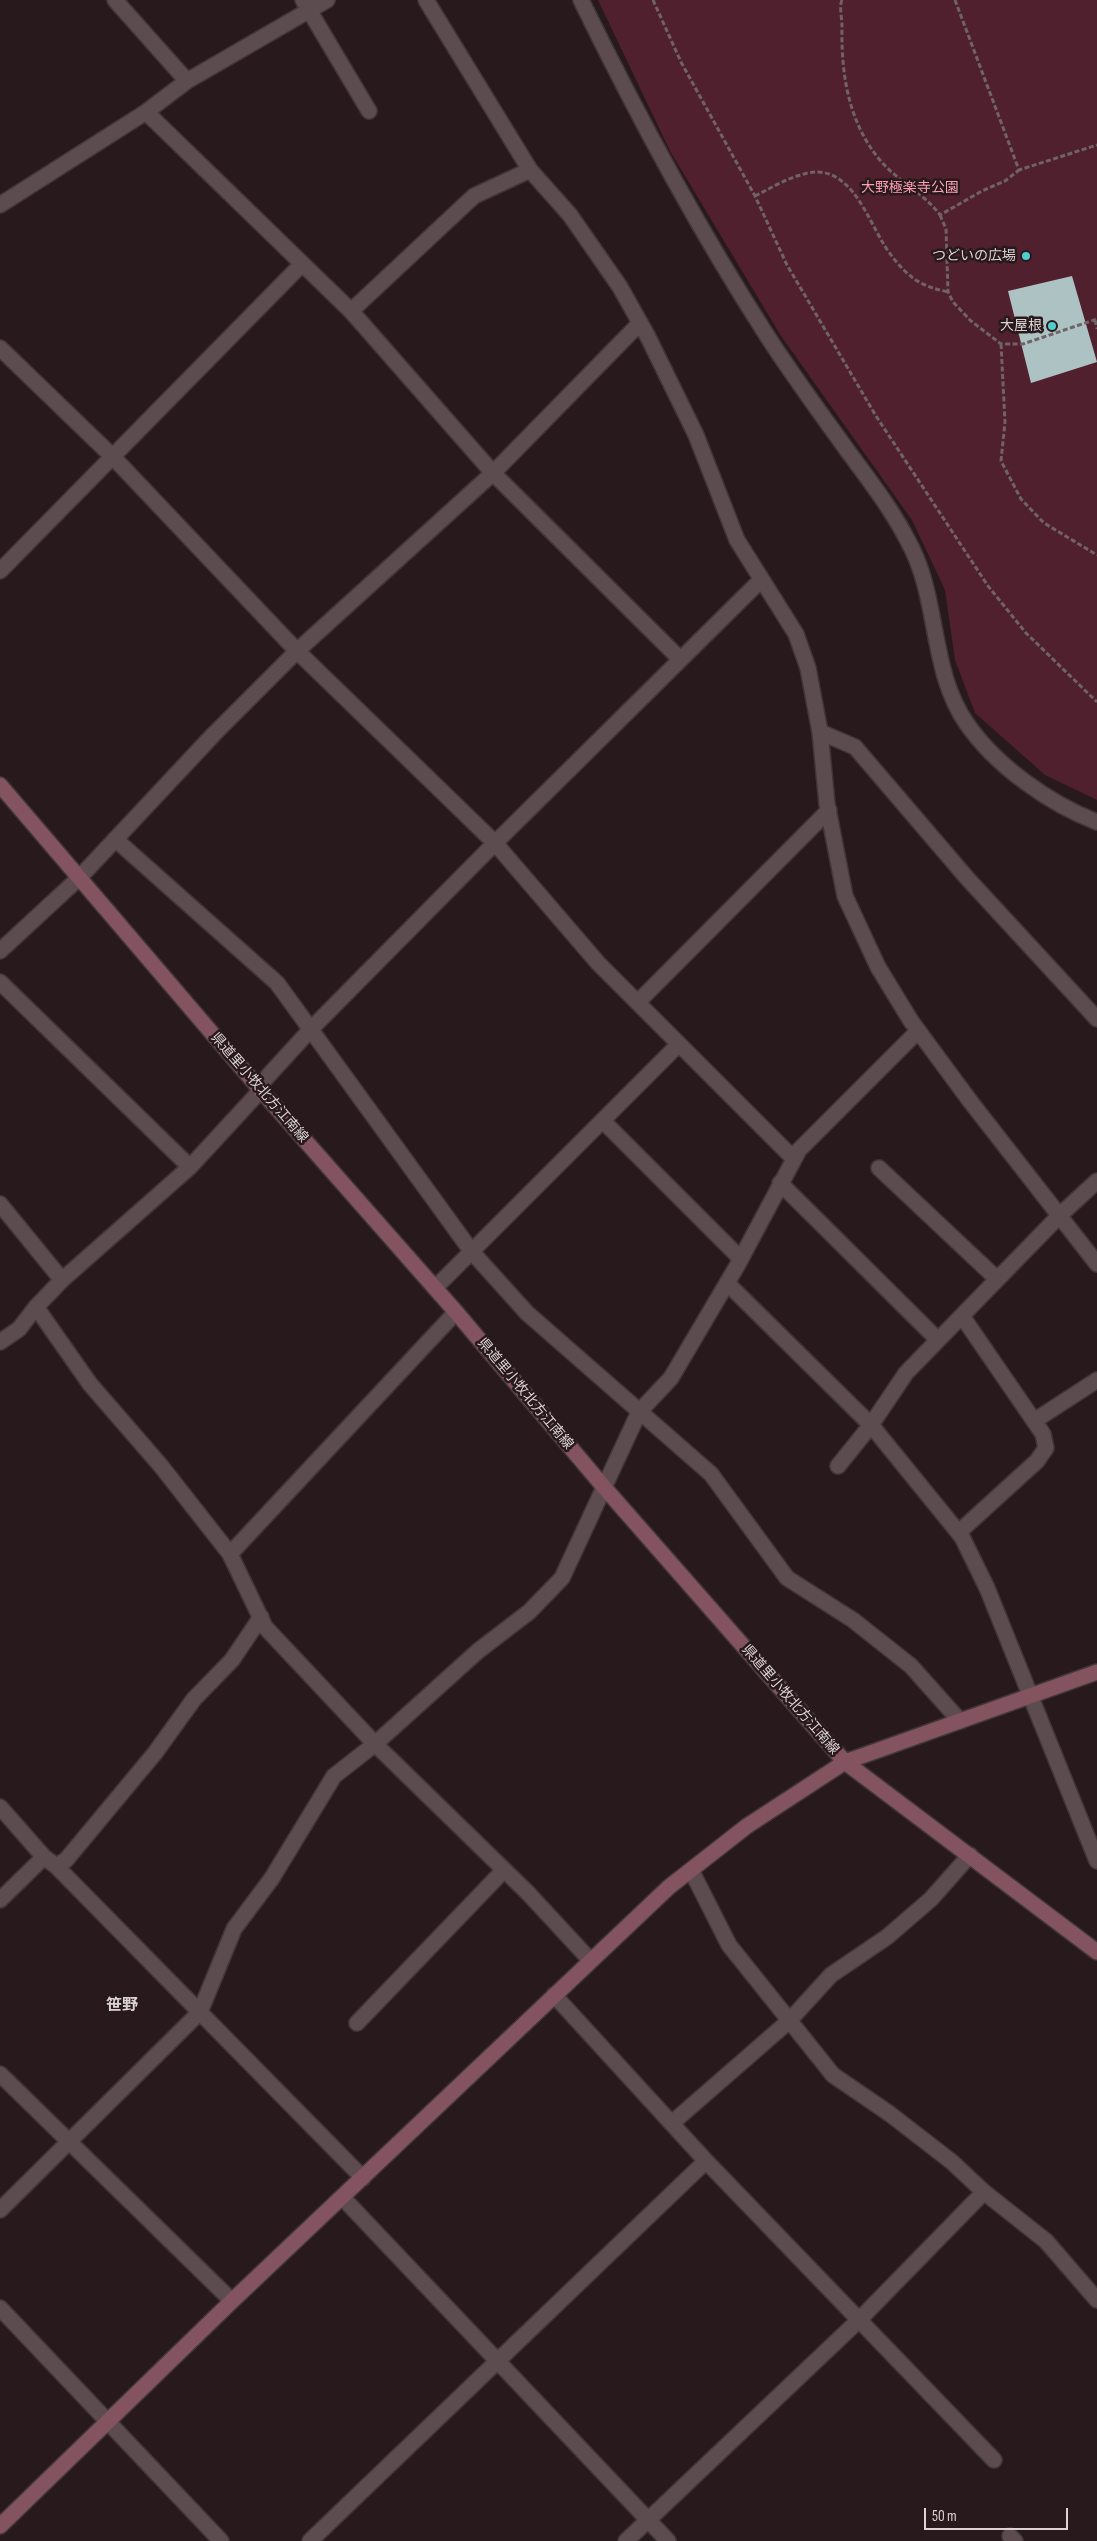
<!DOCTYPE html>
<meta charset="utf-8">
<style>
body{margin:0}
#map{position:relative;width:1097px;height:2541px;overflow:hidden;background:#27191c;font-family:"Sofia Sans Condensed",sans-serif}
canvas{display:block}
.scale{position:absolute;left:924px;top:2508px;width:144px;height:22px;box-sizing:border-box;border:2px solid #ddd3d5;border-top:0;padding-left:6px;font-size:15px;line-height:18px;white-space:nowrap;color:#ddd3d5;-webkit-text-stroke:4px #27191c;paint-order:stroke}
</style>
<div id="map">
<canvas width="1097" height="2541"></canvas>
<div class="scale">50 m</div>
</div>
<script>
const c = document.querySelector('canvas').getContext('2d');
c.lineJoin = 'round';
function paint(path, color) {
  c.fillStyle = color;
  c.fill(path, 'evenodd');
}
function strokePath(path, color, width, dash) {
  c.strokeStyle = color;
  c.lineWidth = width;
  c.lineCap = dash ? 'butt' : 'round';
  c.setLineDash(dash || []);
  c.stroke(path);
}
function label(font, color, halo, rows, align = 'center') {
  c.font = font + ' "Sofia Sans Condensed","Noto Sans JP",sans-serif';
  c.lineWidth = 5;
  c.setLineDash([]);
  c.textBaseline = 'middle';
  c.strokeStyle = halo;
  c.fillStyle = color;
  for (const [text, x, y, turn = 0] of rows) {
    c.save();
    c.translate(x, y);
    c.rotate((+turn || 0) * Math.PI / 180);
    c.textAlign = isNaN(turn) ? turn : align;
    if (halo) c.strokeText(text, 0, 0);
    c.fillText(text, 0, 0);
    c.restore();
  }
}
const green = new Path2D(`
 M598 0H1097V800L1045 775 975 713 955 660 945 590 912 520 781 336 670 151Z`);
const building = new Path2D(`
 M1072 276 1097 362 1031 383 1008 291Z`);
const path = new Path2D(`
 M653 0 681 62 755 196 787 265 876 416 988 586 1026 633 1097 702
 M842 0C839 7 842 18 842 26 841 73 848 121 879 159 897 181 923 192 940 215L982 191 1005 181 1019 170
 M955 0 1019 170 1097 145
 M755 196C771 188 787 178 804 174 848 161 866 215 883 243 890 255 902 270 913 278 924 286 935 289 948 292
 M940 215 946 229 948 292 953 302 971 321 1001 344H1023L1097 319
 M1095 320 1097 329
 M1001 344 1005 422 1001 461 1021 499 1044 523 1097 555`);
const street = new Path2D(`
 M115 0 187 81
 M303 0 369 111
 M426 0 530 170 570 215 620 287 648 337 696 435 737 540 796 634 808 668 820 732 827 804 845 896 878 967 911 1021 970 1101 1097 1264
 M581 0C636 113 696 225 764 331 790 372 819 411 847 450 869 480 891 508 908 541 940 598 929 670 967 724 996 766 1050 804 1097 822
 M146 112 351 311 493 473 680 659
 M0 205 146 112 187 81 327 0
 M351 311 474 196 530 170
 M0 348 113 457 297 651 495 843 598 963 794 1159
 M0 571 302 264
 M820 732 855 747 967 878 1097 1019
 M115 839 277 983 472 1252 527 1313 711 1474 787 1578 853 1620 911 1666 960 1721
 M0 951 80 877 214 734 297 651 493 473 640 323
 M0 982 190 1167
 M638 1002 829 810
 M258 1087 311 1029 495 843 760 581
 M603 1121 741 1259
 M879 1168 997 1279
 M780 1183 938 1340
 M0 1204 62 1280
 M727 1283 871 1425 962 1537 987 1588 1097 1861
 M435 1288 679 1044
 M36 1307 90 1384 161 1466 230 1554 265 1627 375 1744 528 1893 590 1960
 M0 1342 19 1329 36 1307 62 1280 190 1167 261 1090
 M1034 1421 1097 1380
 M838 1466 871 1425 906 1373 1060 1215 1097 1181
 M959 1532 1037 1461 1046 1448 1043 1434 962 1316
 M230 1554 456 1312
 M0 1807 44 1857 56 1866 66 1860 155 1753 194 1699 232 1660 261 1617
 M56 1866 363 2178
 M691 1870 729 1945 833 2075 890 2114 952 2162 984 2192 1046 2241 1097 2300
 M0 1900 44 1857
 M554 1995 706 2161 994 2460
 M357 2023 504 1870
 M0 2074 232 2301
 M672 2123 789 2021 831 1975 887 1937 931 1899 970 1855
 M343 2198 668 2541
 M0 2210 200 2012 234 1929 272 1878 334 1776 375 1744 478 1651 529 1612 562 1578 639 1412 671 1378 737 1266 799 1150 918 1031
 M0 2308 221 2541
 M1010 2536 1015 2541
 M310 2541 706 2161
 M626 2541 859 2320 984 2192`);
const secondary = new Path2D(`
 M0 785 258 1087 456 1312 603 1486 845 1762 1097 1952
 M0 2526 232 2301 669 1887 747 1826 845 1762 1097 1672`);
const markers = [
 [1026,256,5,"#52cdcc"],
 [1052,326,5,"#52cdcc"]
];
const parkNames = [
 ["大野極楽寺公園",910,188]
];
const poiNames = [
 ["つどいの広場",1016,256],
 ["大屋根",1042,326]
];
const streetNames = [
 ["県道里小牧北方江南線",259,1088,49],
 ["県道里小牧北方江南線",525,1394,50],
 ["県道里小牧北方江南線",790,1700,49]
];
const quarterNames = [
 ["笹野",122,2006]
];
paint(green, '#51202e');
paint(building, '#adc2c2');
strokePath(street, '#403638', 18);
strokePath(secondary, '#403638', 18);
strokePath(path, '#706366', 3, [5, 2.5]);
strokePath(street, '#5d4c4f', 15);
strokePath(secondary, '#835460', 15);
for (const [x, y, r, color] of markers) {
  const dot = new Path2D();
  dot.arc(x, y, r, 0, 2 * Math.PI);
  c.fillStyle = color;
  c.fill(dot);
  strokePath(dot, '#27191c', 2);
}
label('14px', '#ff9fb5', '#27191c', parkNames);
label('14px', '#ddd3d5', '#27191c', poiNames, 'right');
label('14px', '#ddd3d5', '#27191c', streetNames);
label('bold 16px', '#ddd3d5', '#27191c', quarterNames);
</script>
